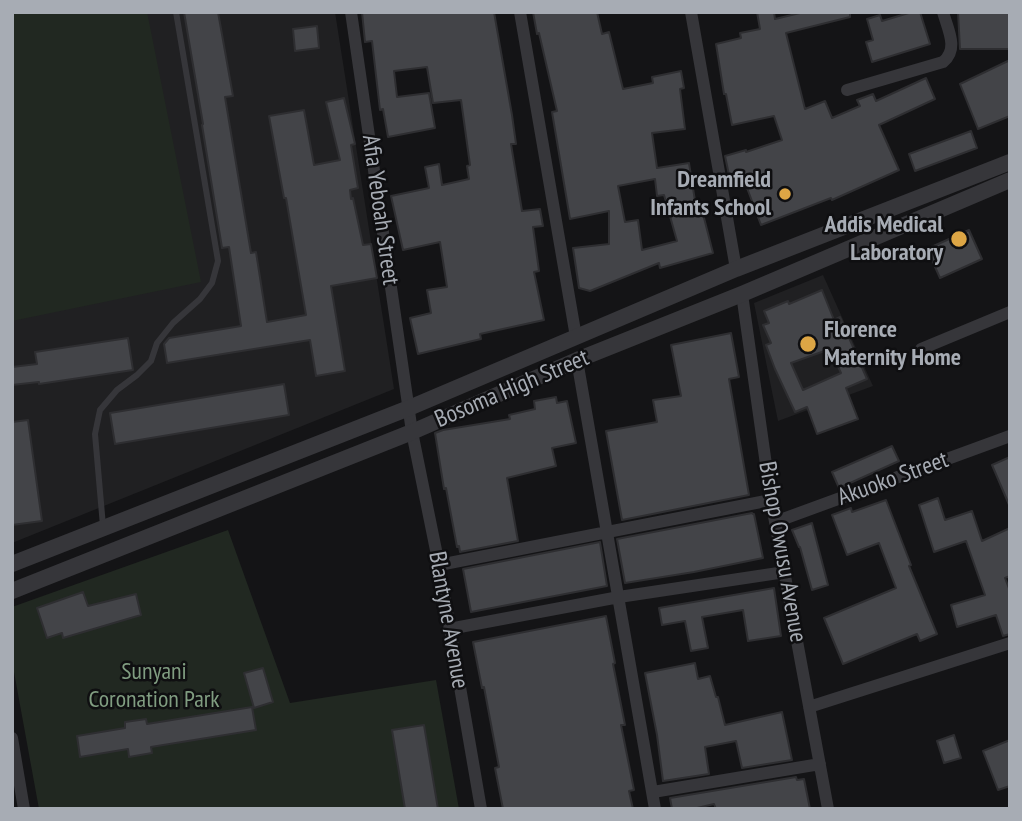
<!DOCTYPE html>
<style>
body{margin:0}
#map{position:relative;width:1022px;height:821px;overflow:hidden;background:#141416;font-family:"PT Sans Narrow",sans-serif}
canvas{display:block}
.frame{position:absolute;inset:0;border:14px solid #a7acb4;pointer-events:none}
</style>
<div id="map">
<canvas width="1022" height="821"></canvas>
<div class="frame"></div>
</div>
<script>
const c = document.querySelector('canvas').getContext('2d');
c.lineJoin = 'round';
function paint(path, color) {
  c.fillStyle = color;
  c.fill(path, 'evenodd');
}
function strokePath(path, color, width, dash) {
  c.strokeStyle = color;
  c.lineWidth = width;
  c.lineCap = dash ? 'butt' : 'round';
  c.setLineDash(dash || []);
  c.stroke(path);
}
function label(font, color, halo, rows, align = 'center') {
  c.font = font + ' "PT Sans Narrow",sans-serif';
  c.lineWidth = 5;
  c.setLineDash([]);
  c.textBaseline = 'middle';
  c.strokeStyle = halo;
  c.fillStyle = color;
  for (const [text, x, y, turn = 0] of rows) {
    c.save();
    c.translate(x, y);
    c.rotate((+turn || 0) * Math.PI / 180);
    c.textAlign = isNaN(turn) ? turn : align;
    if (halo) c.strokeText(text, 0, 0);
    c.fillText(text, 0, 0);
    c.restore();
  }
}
const built = new Path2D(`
 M12 12H335L394 389 12 543Z
 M823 275 873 386 778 421 754 303Z`);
const green = new Path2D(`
 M12 12H147L201 282 12 321Z
 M228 530 290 703 436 680 459 809H39L12 661V607Z`);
const building = new Path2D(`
 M184 12H218L233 96 225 97 251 253 256 252 267 322 306 315 286 198H284L269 116 304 110 314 165 340 160 326 102 344 98 355 144 351 145 358 188 350 190 351 199 353 198 363 245 371 244 377 278 331 286 345 371 316 376 310 340 167 363 164 344 169 338 241 326 229 247 222 248 202 125 203 124Z
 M362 12H494L512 115 516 144H511L522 211 540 209 543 226 533 227 539 271 534 272 544 320 480 334 481 339 418 354 410 318 431 313 427 290 447 287 440 242 403 250 391 196 429 188 425 167 439 164 442 185 469 179 467 166 470 165 461 100 433 103 427 67 394 71 397 97 429 93 435 128 388 137 383 109 380 110 372 41 365 42Z
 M533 12H597L602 34 609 32 623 89 653 83 652 77 681 71 684 88 680 89 685 129 652 133 657 168 689 163 696 207 701 206 713 253 660 268 659 263 590 291 579 288 573 248 609 244V211L570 219 552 112 557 111 539 33 537 34ZM655 179 657 196 664 195 677 241 642 250 638 220 625 222 618 186Z
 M757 12H774L775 19 804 12H850V17L786 33 805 109 825 101 832 118 860 106 857 100 873 94 876 101 926 78 935 99 879 125 899 170 832 200 831 198 761 225 741 172 729 175 725 156 746 150V152L782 140 774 116 732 125 726 94H724L716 44 741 38 740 33 760 29Z
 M912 12H920L930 44 872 62 866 42 873 40 867 19 880 15 882 21Z
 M958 12H1010V49H960Z
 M317 26 319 48 295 51 293 29Z
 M1010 60V116L978 129 960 84Z
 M971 131 977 148 915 171 909 154Z
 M969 230 982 259 940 278 927 249Z
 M822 290 834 320 840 317 867 379 846 388 858 419 817 434 807 407 795 412 775 369 766 345 771 343 763 325 769 323 764 311 788 301 789 304ZM830 349 841 373 803 390 791 363Z
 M731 333 739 377 729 379 749 495 622 520 606 431 657 422 653 400 681 396 671 345Z
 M128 338 133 370 39 384V382L12 385V367L37 364 35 352Z
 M284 384 289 415 115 444 110 413Z
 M556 397 557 403 567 401 576 443 552 448 556 466 507 478 518 541 460 552 459 546 457 547 446 488 444 489 435 433 443 430 510 419 509 415 535 409 534 401Z
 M28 420 42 521 12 525V422Z
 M892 446 899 461 839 488 832 472Z
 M1010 457V507L992 465Z
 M938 498 945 520 972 511 982 541 1010 528V576L1005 578 1010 591V634L1003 636 996 615 957 627 951 605 985 595 966 541 934 552 919 505Z
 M886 500 911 565 909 566 937 634 920 641 917 634 843 664 824 618 896 588 879 543 847 555 832 515 851 508 852 512Z
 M752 513 753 514H754L763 558 694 572 625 583 617 539Z
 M812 523 828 585 812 590 800 547H799L792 530Z
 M600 542 607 586 471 612 463 569Z
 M774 588 781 636 748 641 743 610 702 617 708 648 691 651 685 621 662 625 659 608Z
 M83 592 88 606 136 594 141 615 63 638 62 633 47 638 37 608Z
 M606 616 615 663 613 664 625 725H621L634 790 629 791 633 809H503L495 768 499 767 484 687 482 688 473 642Z
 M695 663 698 679 710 676 716 697H718L725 725 782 712 792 760 742 768 736 741 705 747 709 774 663 781 657 735 645 673Z
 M263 668 273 702 254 708 244 673Z
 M252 707 256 730 151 747 152 753 129 757 128 749 80 757 77 736 125 728V722L146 719 147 724Z
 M424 725 438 809H405L392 730Z
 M954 735 961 758 944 763 937 741Z
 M1010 740V786L998 790 983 751Z
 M796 777 797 780 804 779 810 809H716L714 804 693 809H672L670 798Z`);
const service = new Path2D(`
 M103 526 95 434 100 410 117 390 137 375 151 361 157 343 173 323 200 299 212 283 218 261 176 12`);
const minor = new Path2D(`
 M351 12 412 432 439 565 481 809
 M520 12 576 337
 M691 12 736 269
 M847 90 943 62C959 49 948 30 943 12
 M742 294 771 500 828 809
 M921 349 1010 312
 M577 360 655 809
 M775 522 1010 436
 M439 565 771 500
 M449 629 619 597 785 572
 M809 707 1010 643
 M12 738 24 809
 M653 792 820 764`);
const tertiary = new Path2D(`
 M12 564 409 408 736 269 1010 162
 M12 591 412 432 577 360 742 294 1010 180`);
const markers = [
 [785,194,7,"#dda645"],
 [959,239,9,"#dda645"],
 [808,344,9,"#dda645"]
];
const poiNames = [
 ["Dreamfield",771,180],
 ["Infants School",771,208],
 ["Addis Medical",943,225],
 ["Laboratory",943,253],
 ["Florence",824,330,"left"],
 ["Maternity Home",824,358,"left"]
];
const streetNames = [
 ["Afia Yeboah Street",380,210,82],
 ["Bosoma High Street",512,389,-23],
 ["Akuoko Street",893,479,-20],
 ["Bishop Owusu Avenue",782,552,80],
 ["Blantyne Avenue",448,620,80]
];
const parkNames = [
 ["Sunyani",154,672],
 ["Coronation Park",154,700]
];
paint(built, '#202022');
paint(green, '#212821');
paint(building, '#434448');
strokePath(building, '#2e2e31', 2);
strokePath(service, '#36363a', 6);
strokePath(minor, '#36363a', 12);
strokePath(tertiary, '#36363a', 16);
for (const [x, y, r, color] of markers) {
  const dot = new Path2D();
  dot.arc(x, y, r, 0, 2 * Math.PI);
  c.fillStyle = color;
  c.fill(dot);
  strokePath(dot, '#0f0f11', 2.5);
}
label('bold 24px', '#a7acb4', '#0f0f11', poiNames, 'right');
label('24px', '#a7acb4', '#0f0f11', streetNames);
label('24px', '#809d81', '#0f0f11', parkNames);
</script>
